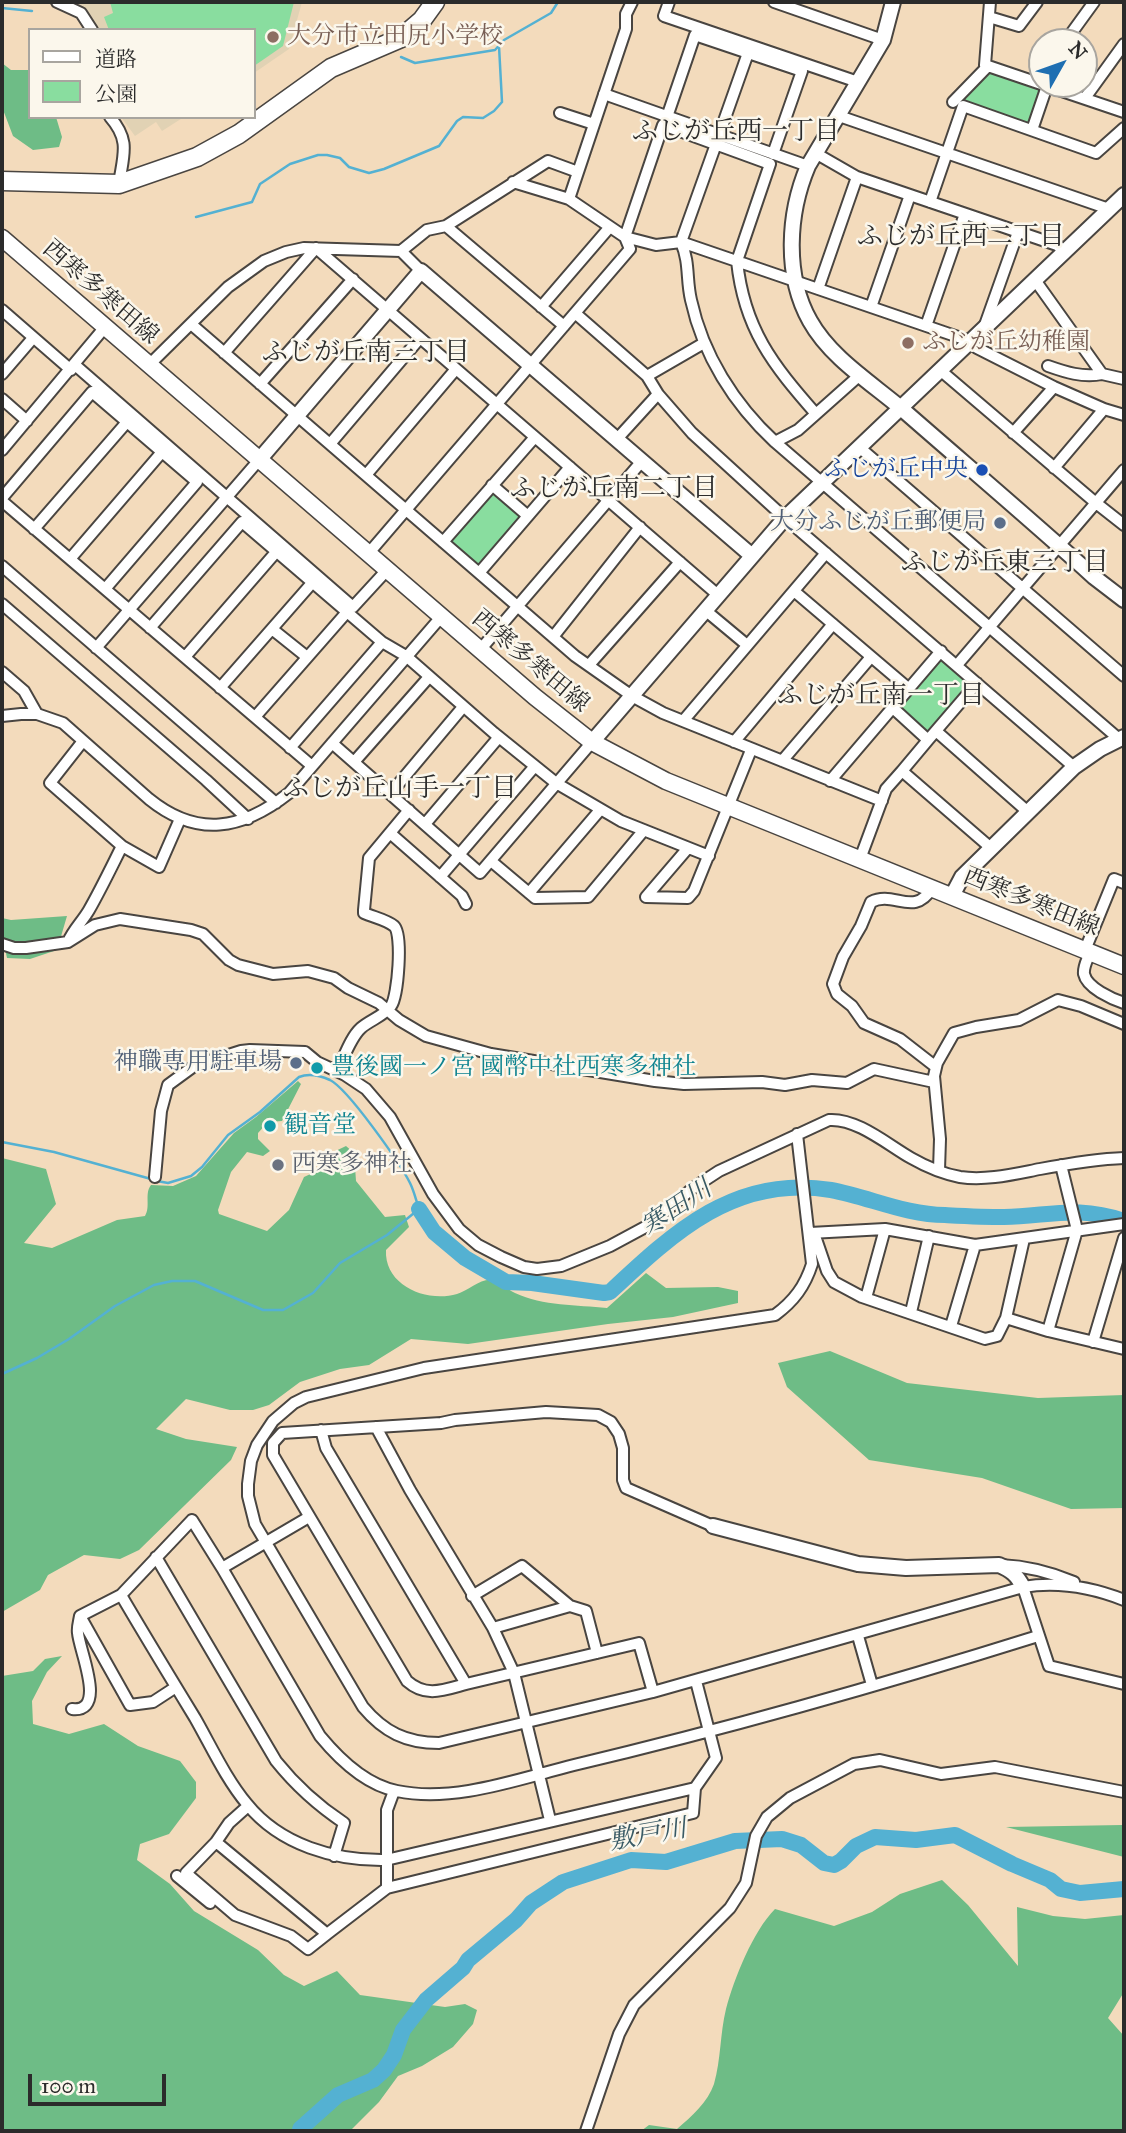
<!DOCTYPE html>
<meta charset="utf-8">
<style>
body{margin:0}
#map{position:relative;width:1126px;height:2133px;overflow:hidden;background:#f3dbbc;font-family:"IM FELL Great Primer","Noto Serif JP",serif}
canvas{display:block}
.frame{position:absolute;inset:0;border:4px solid #2b2b2b;pointer-events:none}
.legend{position:absolute;left:28px;top:28px;width:228px;height:91px;box-sizing:border-box;background:#fbf7ec;border:2px solid #a8a59f;margin:0;padding:9px 12px;list-style:none;font-size:21px;color:#2b2b2b}
.legend li{display:flex;align-items:center;gap:14px;height:35px}
.legend b{width:35px;border:2px solid #a8a59f}
.north{position:absolute;left:1028px;top:28px;width:70px;height:70px;box-sizing:border-box;background:#fbf7ec;border:2px solid #a8a59f;border-radius:50%;rotate:50deg;font-size:19px;font-weight:700;line-height:28px;text-align:center;color:#2b2b2b}
.north::after{content:'';display:block;margin:auto;width:24px;height:32px;background:#1f6fb2;clip-path:polygon(50% 0,100% 100%,50% 72%,0 100%)}
.scale{position:absolute;left:28px;top:2074px;width:138px;height:32px;box-sizing:border-box;border:4px solid #2b2b2b;border-top:0;padding-left:9px;font-size:21px;line-height:24px;white-space:nowrap;color:#2b2b2b;-webkit-text-stroke:5px #fbf7ec;paint-order:stroke}
</style>
<div id="map">
<canvas width="1126" height="2133"></canvas>
<div class="frame"></div>
<ul class="legend">
<li><b style="height:9px;background:#fff"></b>道路</li>
<li><b style="height:19px;background:#89dd9f"></b>公園</li>
</ul>
<div class="north">N</div>
<div class="scale">100 m</div>
</div>
<script>
const c = document.querySelector('canvas').getContext('2d');
c.lineJoin = 'round';
function paint(path, color) {
  c.fillStyle = color;
  c.fill(path, 'evenodd');
}
function strokePath(path, color, width, dash) {
  c.strokeStyle = color;
  c.lineWidth = width;
  c.lineCap = dash ? 'butt' : 'round';
  c.setLineDash(dash || []);
  c.stroke(path);
}
function label(font, color, halo, rows, align = 'center') {
  c.font = font + ' "IM FELL Great Primer","Noto Serif JP",serif';
  c.lineWidth = 5;
  c.setLineDash([]);
  c.textBaseline = 'middle';
  c.strokeStyle = halo;
  c.fillStyle = color;
  for (const [text, x, y, turn = 0] of rows) {
    c.save();
    c.translate(x, y);
    c.rotate((+turn || 0) * Math.PI / 180);
    c.textAlign = isNaN(turn) ? turn : align;
    if (halo) c.strokeText(text, 0, 0);
    c.fillText(text, 0, 0);
    c.restore();
  }
}
const built = new Path2D(`
 M71 2H302L289 49 254 73V30H99L91 16Z
 M121 117H184L162 131 156 122 135 136Z`);
const green = new Path2D(`
 M110 2H294L283 46 254 66V30H109L104 17 113 13Z
 M989 70 1043 89 1031 125 965 103 962 97Z
 M492 492 522 518 482 565 477 566 450 542V539Z
 M937 660H942L968 681 969 686 929 734H925L898 706Z`);
const forest = new Path2D(`
 M2 63 11 70H30V117H56L62 137 59 147 33 150 13 136 2 107Z
 M67 916 57 950 30 959 7 958 2 935V918L11 920Z
 M298 1081 301 1084 282 1121 268 1122 258 1133V1139L270 1151 263 1156 247 1152 231 1172 218 1210 219 1214 267 1231 289 1210 304 1177 317 1171 323 1157 346 1146 354 1153 356 1181 385 1217 405 1215 409 1227 386 1250C384 1285 426 1303 457 1294 468 1291 481 1278 492 1280 501 1281 507 1290 515 1293 543 1306 577 1305 607 1308L646 1273 666 1288 718 1287 738 1291V1303L673 1317 608 1324 468 1344 411 1339 369 1365 340 1369 300 1382 269 1405 253 1410H230L186 1399 156 1429 186 1439 237 1447 231 1460 139 1550 120 1559 84 1555 48 1575 40 1590 2 1612V1158L46 1169 56 1204 24 1243 52 1248 117 1220 145 1216C151 1206 144 1194 151 1185L173 1186 196 1176 234 1133 256 1117Z
 M830 1351 907 1383 1038 1398 1124 1395V1508L1071 1509 982 1478 869 1460 787 1387 778 1363Z
 M62 1656 47 1672 32 1701 33 1724 69 1734 104 1724 138 1746 180 1761 196 1782V1798L169 1834 140 1844 137 1860 170 1884 194 1911 258 1950 284 1975 304 1986 337 1971 360 1995 445 2007 465 2004 477 2010 473 2024 453 2047 422 2066 398 2076 379 2102 350 2131H2V1676L33 1671 45 1659Z
 M1124 1825V1857L1006 1827 1122 1825Z
 M942 1880 968 1905 1018 1966 1017 1907 1053 1916 1085 1919 1124 1915V1992L1108 2018 1124 2036V2131H641L649 2125 677 2129C691 2117 708 2102 714 2084 721 2060 720 2033 726 2009 734 1979 753 1931 775 1909L834 1926 872 1912 900 1894Z`);
const stream = new Path2D(`
 M2 8 32 11
 M401 57 415 63 495 50 504 40 551 13 558 2
 M196 217 252 202 260 184 290 164 318 155H327L340 158 349 167 369 173 384 169 439 146 457 121 463 117 483 118 494 111 502 102 499 46
 M2 1142 54 1152 151 1179
 M2 1374 37 1358 69 1339 115 1306 154 1285 172 1281H195L263 1310H283L313 1293 340 1263 387 1235 419 1209C416 1200 414 1191 410 1183 400 1163 348 1089 330 1080 321 1076 309 1073 299 1077L260 1112 228 1135 202 1167 191 1176 168 1183 157 1181`);
const river = new Path2D(`
 M419 1209 434 1232 465 1258 506 1282 532 1283 604 1293 610 1292C674 1232 736 1174 831 1190 869 1197 906 1215 945 1215 965 1216 984 1217 1004 1217 1050 1216 1077 1205 1124 1221
 M300 2129 338 2095 373 2080 384 2070 394 2055 403 2030 426 2000 463 1968 468 1960 516 1920 531 1903 563 1882 631 1860 666 1862 735 1841 782 1839 801 1845 824 1863 834 1865 841 1861 856 1846 875 1837 916 1840 955 1835 1012 1864 1050 1880 1061 1889 1080 1893 1124 1889`);
const minor = new Path2D(`
 M57 2 81 13 92 30
 M669 2 664 16 858 82
 M774 2 883 40
 M990 2 985 65 1124 112
 M989 17 1019 26 1037 2
 M1065 42 1094 2
 M604 94 808 166
 M1085 98 1124 44
 M953 102 988 66
 M560 113 594 124
 M839 116 1109 209
 M110 117C131 141 123 155 119 184
 M667 117 695 35 802 71 773 154
 M1032 130 1047 86
 M719 135 748 53
 M716 144 681 242C690 263 686 279 691 300 703 355 734 404 775 442L1119 739
 M817 154 857 177 1057 245 1065 252
 M513 182 569 199 625 237 656 245 681 242 970 341 977 348 1054 387 1104 409 1124 415
 M569 199 626 29V14L632 2
 M930 202 963 106 1096 153 1124 128
 M446 226 564 326
 M401 251 427 230 446 226 548 161 578 172
 M1035 280 1102 374 1124 379
 M818 289 857 177
 M541 307 609 228
 M871 307 910 195
 M2 310 71 370
 M575 313 647 376 658 394 617 439
 M191 324 575 656 632 696 663 713 882 801
 M985 325 1018 232
 M926 326 965 214
 M224 353 316 248 718 595
 M75 365 353 607 387 570
 M149 365 228 287 264 261 286 252 304 248 401 251 421 271
 M1048 366C1065 372 1083 378 1102 374
 M940 370 1096 503 1124 525
 M2 374 33 338
 M647 376 704 343
 M260 384 353 279
 M658 394 692 433 785 518 1074 767
 M2 399 27 421
 M1013 433 1054 387
 M775 442 798 430 861 374
 M330 444 420 338
 M859 447 1124 676
 M2 450 105 327
 M1054 468 1104 409
 M366 475 456 369
 M492 485 528 516
 M2 498 92 392 197 482 105 589
 M2 501 312 766
 M34 529 127 422
 M443 542 535 437
 M368 554 630 249 625 237 663 125 770 164 737 261C744 329 773 365 816 414
 M70 559 162 452
 M2 566 276 803
 M479 573 570 467
 M794 591 908 688
 M2 604 206 780 248 819
 M705 610 747 645
 M150 628 242 522 382 642 290 748
 M272 629 307 657
 M553 637 640 527
 M382 642 406 656 494 733 556 783 621 821 709 856
 M96 648 259 460
 M480 650 642 461
 M185 657 277 551
 M589 665 680 562
 M957 665 1124 470
 M2 672 24 691 37 714
 M220 688 312 583
 M893 708 928 740 977 683
 M2 716 21 714H37L63 723 149 799C197 838 242 830 289 793L441 617
 M255 717 347 612
 M683 721 826 553
 M936 731 1028 812
 M83 741 50 783 122 846 159 867 180 819
 M734 742 833 624
 M332 743 480 873 592 742
 M782 761 871 657
 M354 762 429 677
 M902 771 928 740
 M830 781 941 651
 M390 794 463 707
 M425 824 499 737
 M390 833 462 896 466 904
 M688 848 646 897 688 898 694 891 751 750
 M860 859 886 789 902 771 991 848
 M491 861 535 898 588 897 644 830
 M440 877 535 766
 M932 888C914 918 894 890 871 902L861 926 843 957 833 984 837 994 852 1006 864 1023 900 1039 936 1067
 M529 893 600 810
 M68 942C73 930 82 922 89 910 101 889 111 868 122 846
 M2 944 14 948H26L68 942 95 925 120 919 191 930 203 934 229 960 238 965 273 974 308 971 334 978 348 988 379 1003 399 1020 426 1036 491 1054 655 1081 684 1084 762 1082 785 1085 812 1080 847 1083 874 1069 934 1082
 M1085 950 1114 879 1124 883
 M1090 952C1088 959 1083 966 1084 974 1087 988 1112 999 1124 1003
 M337 1071C344 1058 350 1038 361 1028 370 1020 384 1016 391 1006 398 996 403 934 394 926 387 920 373 917 364 913V910L369 858 409 810
 M797 1134 812 1264C805 1286 794 1301 775 1315L424 1368 306 1397 294 1403 273 1421 257 1445 251 1461 248 1484V1496L255 1524 363 1707C384 1732 406 1743 439 1743L653 1692 1023 1587C1059 1581 1091 1587 1124 1600
 M939 1170 940 1139 934 1076 937 1063 954 1033 976 1027 1019 1020 1058 1000 1081 1006 1124 1024
 M155 1177 161 1111 168 1085 194 1066 241 1051 250 1050 305 1052 317 1062 345 1075 366 1089 390 1117 433 1194 459 1229 478 1245 501 1257 524 1267 537 1269 561 1266 610 1246 649 1225 693 1188 719 1171 829 1120C857 1118 888 1145 911 1158 925 1166 944 1174 960 1177 986 1181 1014 1174 1040 1169 1067 1164 1096 1159 1124 1158
 M810 1233 885 1229 975 1245 1124 1224
 M814 1233 827 1271 834 1282 862 1297 985 1339 997 1336 1006 1318 1048 1331 1124 1349
 M866 1298 885 1229
 M911 1312 929 1236
 M1006 1318 1024 1239
 M951 1326 975 1245
 M1048 1331 1077 1230 1061 1165
 M1093 1342 1124 1238
 M376 1427 410 1490 493 1628 514 1673 550 1820
 M321 1430 326 1448 466 1684 639 1643 653 1692
 M309 1517 222 1568 192 1520 121 1595C145 1636 170 1677 195 1718 211 1746 226 1779 247 1804 280 1845 335 1861 386 1860L695 1788
 M156 1557 276 1761C296 1786 317 1805 344 1823L334 1856
 M1001 1565C1027 1566 1050 1572 1074 1582
 M222 1568 320 1736C339 1759 366 1785 397 1791 454 1803 518 1779 574 1765 730 1728 885 1684 1038 1636
 M1023 1587 1049 1666 1124 1684
 M121 1595 80 1616 130 1705 153 1702 176 1687
 M472 1596 522 1566 570 1606 586 1611 597 1653
 M493 1628 570 1606
 M858 1636 872 1685
 M466 1684C444 1690 426 1698 407 1681L273 1455V1443L282 1433 441 1423 455 1420 546 1412 598 1415 611 1422 619 1434 623 1448V1480L626 1488 713 1526
 M72 1709C108 1713 79 1650 78 1633 77 1628 79 1622 80 1616
 M248 1806 229 1823 216 1842 327 1934 387 1888V1810L394 1791
 M216 1842 186 1873 235 1915 291 1936 308 1949 327 1934
 M177 1876 210 1903
 M387 1888 693 1813 695 1788 716 1758 696 1681
 M586 2131 619 2034 634 2005 730 1908 746 1883 756 1836 767 1817 790 1798 854 1764 880 1760 941 1774 995 1767 1124 1792`);
const tertiary = new Path2D(`
 M893 2 883 40 808 166C788 213 784 275 810 321 830 357 870 382 902 409 966 465 1031 520 1094 577L1124 600
 M259 460 421 271 751 555
 M592 742 785 518 1124 195
 M952 896 962 877 1074 767 1100 749 1124 737
 M713 1526 858 1564 906 1568 999 1565C1011 1570 1017 1575 1023 1587`);
const secondary = new Path2D(`
 M2 238 535 697 592 742 666 781 1124 966`);
const primary = new Path2D(`
 M2 181 119 184 197 157 239 134 331 68 401 38 422 20 435 2`);
const markers = [
 [273,37,7,"#8d6e63"],
 [908,343,7,"#8d6e63"],
 [982,470,7,"#1a4fb4"],
 [1000,523,7,"#5c6f8a"],
 [296,1063,7,"#5c6f8a"],
 [317,1068,7,"#0f9aa8"],
 [270,1126,7,"#0f9aa8"],
 [278,1165,7,"#6b7280"]
];
const educationNames = [
 ["大分市立田尻小学校",287,37],
 ["ふじが丘幼稚園",922,343]
];
const streetNames = [
 ["西寒多寒田線",100,293,41],
 ["西寒多寒田線",530,662,40],
 ["西寒多寒田線",1031,903,22]
];
const transitNames = [
 ["ふじが丘中央",968,470]
];
const serviceNames = [
 ["大分ふじが丘郵便局",986,523],
 ["神職専用駐車場",282,1063]
];
const cultureNames = [
 ["豊後國一ノ宮 國幣中社西寒多神社",331,1068],
 ["観音堂",284,1126]
];
const worshipNames = [
 ["西寒多神社",292,1165]
];
const neighbourhoodNames = [
 ["ふじが丘西一丁目",736,133],
 ["ふじが丘西二丁目",961,238],
 ["ふじが丘南三丁目",366,354],
 ["ふじが丘南二丁目",614,490],
 ["ふじが丘東三丁目",1005,564],
 ["ふじが丘南一丁目",881,697],
 ["ふじが丘山手一丁目",400,790]
];
const waterNames = [
 ["寒田川",677,1209,-34],
 ["敷戸川",648,1836,-10]
];
paint(built, '#e1d2b4');
paint(green, '#89dd9f');
paint(forest, '#6ebc86');
strokePath(stream, '#54b1d2', 2.5);
strokePath(river, '#54b1d2', 16);
strokePath(minor, '#494541', 14);
strokePath(tertiary, '#494541', 18);
strokePath(secondary, '#494541', 19);
strokePath(primary, '#494541', 21);
strokePath(minor, '#fff', 10);
strokePath(tertiary, '#fff', 14);
strokePath(secondary, '#fff', 16);
strokePath(primary, '#fff', 18);
for (const [x, y, r, color] of markers) {
  const dot = new Path2D();
  dot.arc(x, y, r, 0, 2 * Math.PI);
  c.fillStyle = color;
  c.fill(dot);
  strokePath(dot, '#fbf7ec', 2.5);
}
label('24px', '#785e54', '#fbf7ec', educationNames, 'left');
label('24px', '#2b2b2b', '#fbf7ec', streetNames);
label('24px', '#164399', '#fbf7ec', transitNames, 'right');
label('24px', '#4e5e75', '#fbf7ec', serviceNames, 'right');
label('24px', '#0d838f', '#fbf7ec', cultureNames, 'left');
label('24px', '#5b616d', '#fbf7ec', worshipNames, 'left');
label('26px', '#2b2b2b', '#fbf7ec', neighbourhoodNames);
label('italic 26px', '#395a65', '#fbf7ec', waterNames);
</script>
